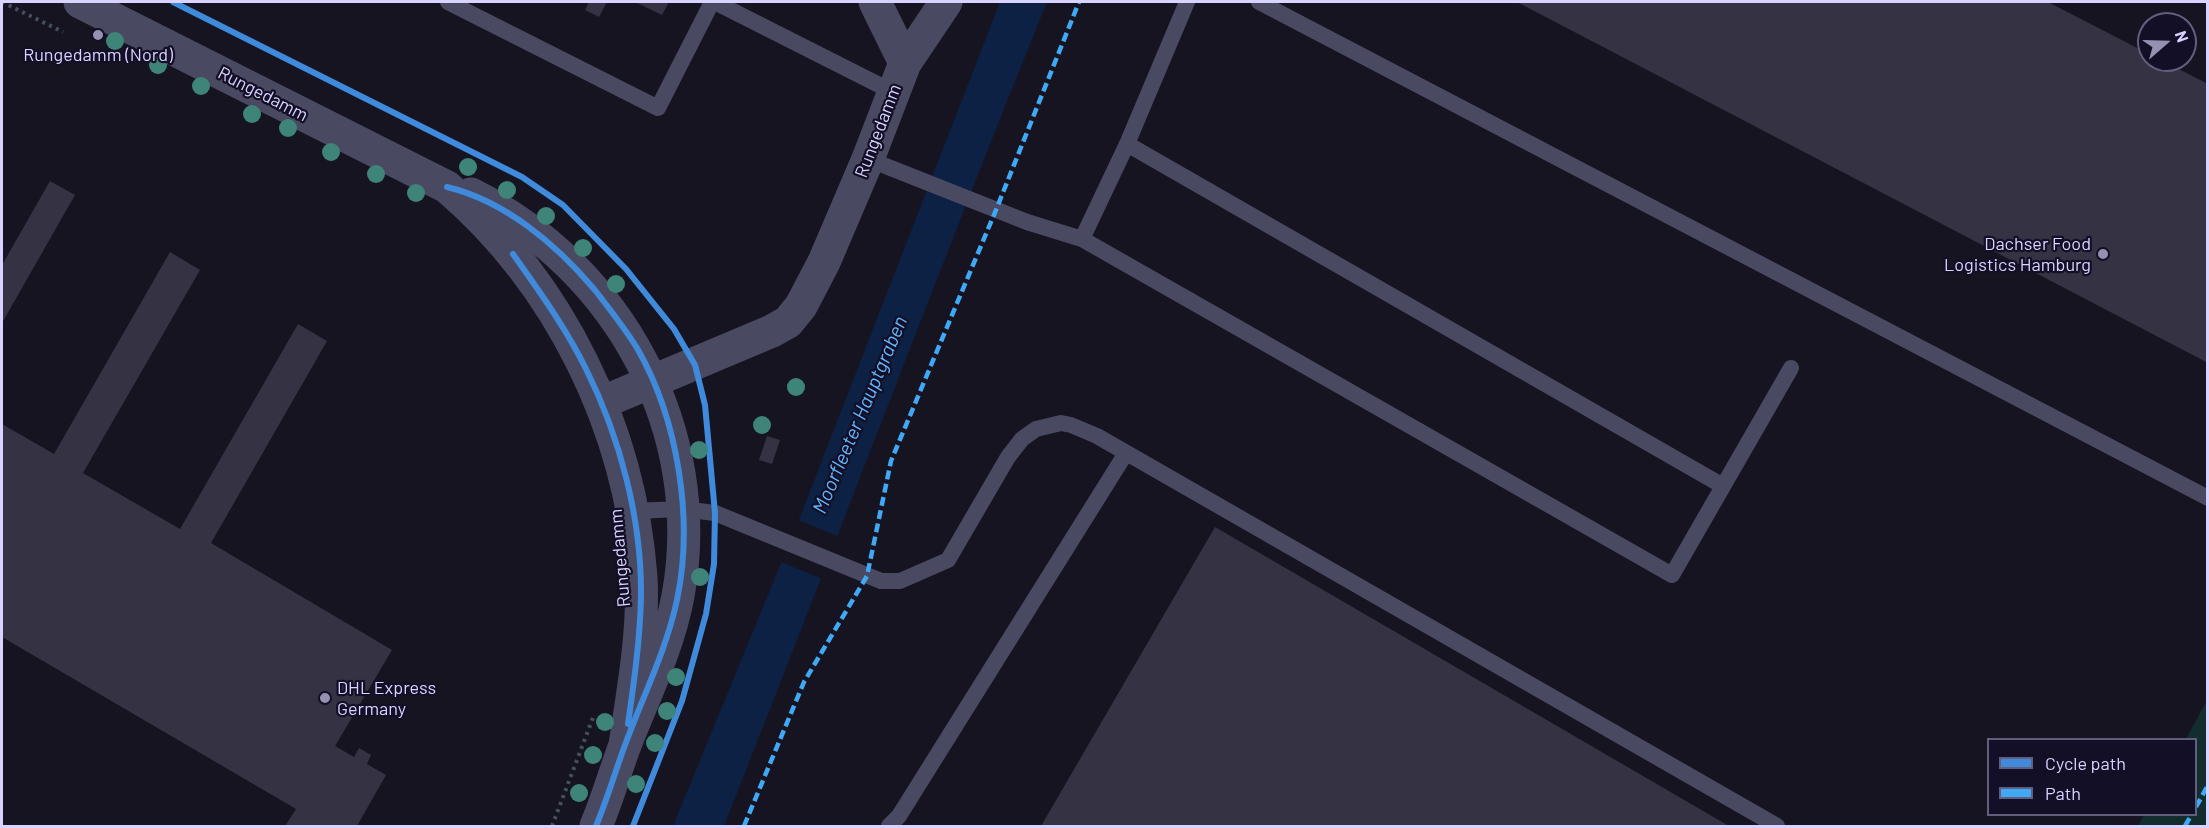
<!DOCTYPE html>
<style>
body{margin:0}
#map{position:relative;width:2209px;height:828px;overflow:hidden;background:#161421;font-family:Barlow,sans-serif}
canvas{display:block}
.frame{position:absolute;inset:0;border:3px solid #d9d4ff;pointer-events:none}
.legend{position:absolute;left:1987px;top:738px;width:210px;height:78px;box-sizing:border-box;background:#130f26;border:2px solid #625e7d;margin:0;padding:8px 10px;list-style:none;font-size:18px;color:#d9d4ff}
.legend li{display:flex;align-items:center;gap:12px;height:30px}
.legend b{width:30px;border:2px solid #625e7d}
.north{position:absolute;left:2137px;top:12px;width:60px;height:60px;box-sizing:border-box;background:#130f26;border:2px solid #625e7d;border-radius:50%;rotate:70deg;font-size:16px;font-weight:700;line-height:24px;text-align:center;color:#d9d4ff}
.north::after{content:'';display:block;margin:auto;width:21px;height:27px;background:#9591b1;clip-path:polygon(50% 0,100% 100%,50% 72%,0 100%)}
</style>
<div id="map">
<canvas width="2209" height="828"></canvas>
<div class="frame"></div>
<ul class="legend">
<li><b style="height:8px;background:#408adc"></b>Cycle path</li>
<li><b style="height:8px;background:#3fa9f5"></b>Path</li>
</ul>
<div class="north">N</div>
</div>
<script>
const c = document.querySelector('canvas').getContext('2d');
c.lineJoin = 'round';
function paint(path, color) {
  c.fillStyle = color;
  c.fill(path, 'evenodd');
}
function strokePath(path, color, width, dash) {
  c.strokeStyle = color;
  c.lineWidth = width;
  c.lineCap = dash ? 'butt' : 'round';
  c.setLineDash(dash || []);
  c.stroke(path);
}
function label(font, color, halo, rows, align = 'center') {
  c.font = font + ' Barlow,sans-serif';
  c.lineWidth = 4.5;
  c.setLineDash([]);
  c.textBaseline = 'middle';
  c.strokeStyle = halo;
  c.fillStyle = color;
  for (const [text, x, y, turn = 0] of rows) {
    c.save();
    c.translate(x, y);
    c.rotate((+turn || 0) * Math.PI / 180);
    c.textAlign = isNaN(turn) ? turn : align;
    if (halo) c.strokeText(text, 0, 0);
    c.fillText(text, 0, 0);
    c.restore();
  }
}
const green = new Path2D(`
 M2207 700V826H2138L2144 815 2196 814V740L2186 739Z`);
const water = new Path2D(`
 M1000 2H1047C936 275 833 552 724 826H673L798 522Z`);
const pier = new Path2D(`
 M796 519 842 538 825 580 779 561Z`);
const building = new Path2D(`
 M589 2H607L599 17 585 10Z
 M635 2H669L662 15Z
 M1517 2H2048L2149 54V60H2161L2208 84V363Z
 M50 181 75 195 2 323V265Z
 M170 252 200 270 83 473 180 529 298 324 327 341 211 543 392 650 335 746 354 757 359 748 371 755 367 764 386 775 357 826H285L296 809 2 637V424L54 454Z
 M767 436 780 440 772 464 759 460Z
 M1215 527 1729 826H1041Z`);
const path = new Path2D(`
 M2 2 63 32
 M552 826 594 715`);
const lane = new Path2D(`
 M448 2 658 108 712 2
 M715 2 893 92
 M1187 2 1127 144 1723 486
 M1259 2 2208 498
 M868 159 1027 222 1082 239 1672 575 1791 368
 M1082 239 1127 144
 M633 511 682 509 715 513 881 581H900L948 560 1008 457 1022 439 1036 429 1061 423 1071 425 1097 436 1777 826
 M889 826 899 816 1126 453`);
const street = new Path2D(`
 M80 2 447 187C560 284 630 428 641 577 644 632 633 690 625 745
 M875 2 905 63
 M471 194C619 268 708 431 678 596 668 649 644 696 625 745 615 772 607 800 596 826
 M601 403 772 331 788 322 801 306 824 262 868 159 905 63 946 2`);
const quiet = new Path2D(`
 M2196 807 2208 785
 M744 826 804 682 867 576 891 461 996 210 1079 2
 M2185 826 2192 814`);
const cycleway = new Path2D(`
 M173 2 522 177 563 205 626 269 674 329 695 365 705 405 715 513 714 564 706 614 682 701 633 826
 M447 187C505 201 556 244 594 289 609 308 624 327 637 348 678 419 694 520 677 600 666 651 643 696 625 745 615 772 607 800 596 826
 M513 254C539 291 566 328 586 369 620 437 642 520 641 597 640 640 634 682 628 724`);
const trees = [
 [115,41],
 [158,65],
 [201,86],
 [252,114],
 [288,128],
 [331,152],
 [468,167],
 [376,174],
 [507,190],
 [416,193],
 [546,216],
 [583,248],
 [616,284],
 [796,387],
 [762,425],
 [699,450],
 [700,577],
 [676,677],
 [667,711],
 [605,722],
 [655,743],
 [593,755],
 [636,784],
 [579,793]
];
const markers = [
 [98,35,6,"#9591b1"],
 [2103,254,6,"#9591b1"],
 [325,698,6,"#9591b1"]
];
const poiNames = [
 ["Rungedamm (Nord)",98,55],
 ["Dachser Food",2091,244,"right"],
 ["Logistics Hamburg",2091,265,"right"],
 ["DHL Express",337,688,"left"],
 ["Germany",337,709,"left"]
];
const streetNames = [
 ["Rungedamm",263,94,27],
 ["Rungedamm",878,131,-69],
 ["Rungedamm",620,558,-95]
];
const waterNames = [
 ["Moorfleeter Hauptgraben",860,415,-67]
];
paint(green, '#132c2d');
paint(water, '#0d2144');
paint(pier, '#161421');
paint(building, '#343243');
strokePath(path, '#44505f', 4, [3, 4.5]);
strokePath(lane, '#4a4962', 16);
strokePath(street, '#4a4962', 33);
strokePath(quiet, '#3fa9f5', 4.5, [9, 4.5]);
strokePath(cycleway, '#408adc', 6);
c.fillStyle = '#3e8478';
for (const [x, y] of trees) {
  c.beginPath();
  c.arc(x, y, 9, 0, 2 * Math.PI);
  c.fill();
}
for (const [x, y, r, color] of markers) {
  const dot = new Path2D();
  dot.arc(x, y, r, 0, 2 * Math.PI);
  c.fillStyle = color;
  c.fill(dot);
  strokePath(dot, '#130f26', 2);
}
label('18px', '#d9d4ff', '#130f26', poiNames);
label('18px', '#d9d4ff', '#130f26', streetNames);
label('italic 20px', '#62b6ff', '#130f26', waterNames);
</script>
